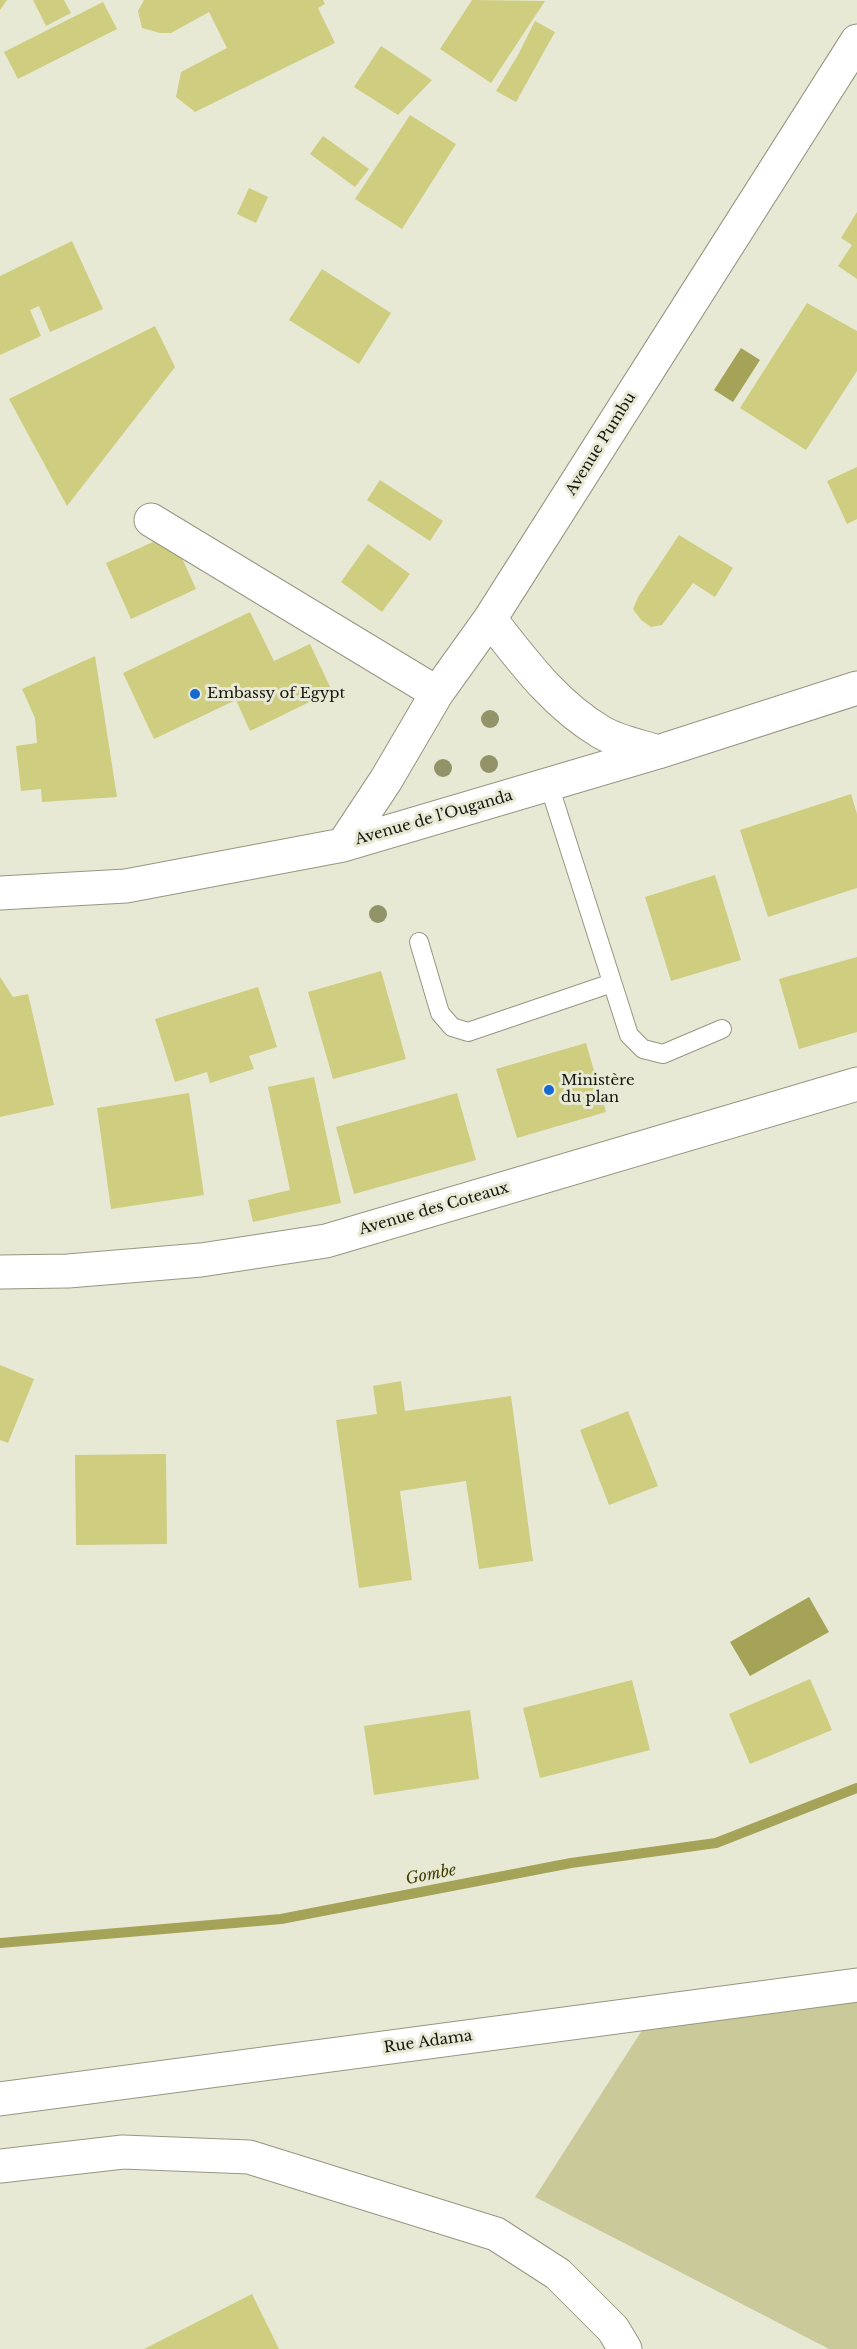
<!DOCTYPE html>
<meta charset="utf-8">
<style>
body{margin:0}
canvas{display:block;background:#e8e9d4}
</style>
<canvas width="857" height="2349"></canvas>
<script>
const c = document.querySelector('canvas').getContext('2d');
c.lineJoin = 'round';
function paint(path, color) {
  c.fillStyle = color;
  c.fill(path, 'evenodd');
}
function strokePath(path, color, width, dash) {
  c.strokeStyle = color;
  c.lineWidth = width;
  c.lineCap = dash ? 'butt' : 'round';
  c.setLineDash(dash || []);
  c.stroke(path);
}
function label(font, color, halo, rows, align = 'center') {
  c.font = font + ' "Libre Baskerville",serif';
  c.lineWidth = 6;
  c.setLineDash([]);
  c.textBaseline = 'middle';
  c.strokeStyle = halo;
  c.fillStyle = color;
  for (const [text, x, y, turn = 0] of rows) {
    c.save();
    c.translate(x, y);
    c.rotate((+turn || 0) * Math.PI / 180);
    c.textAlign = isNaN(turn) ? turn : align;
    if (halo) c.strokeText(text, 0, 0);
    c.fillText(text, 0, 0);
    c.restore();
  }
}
const green = new Path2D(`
 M857 1998V2349H829L535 2197 648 2021Z`);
const water = new Path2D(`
 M741 348 760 360 733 402 714 390Z
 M809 1597 829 1632 750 1676 730 1642Z`);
const stream = new Path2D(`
 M0 1943 281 1919 571 1863 716 1843 857 1788`);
const building = new Path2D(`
 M0 0H7L0 10Z
 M33 0H64L71 13 46 26Z
 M144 0H323L325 4 318 8 335 43 195 112 176 97 181 72 227 48 209 12 171 33H160L142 28 138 11Z
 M472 0 545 1 491 83 440 49Z
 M103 2 117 29 18 79 4 52Z
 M535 21 555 32 516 102 496 91 518 55Z
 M381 46 432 80 398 115 354 87Z
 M410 115 456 144 402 229 355 199Z
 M323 136 369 169 355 187 310 154Z
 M249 188 268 197 256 223 237 214Z
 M857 212V279L838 266 852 245 841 238Z
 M72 241 103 309 50 332 39 306 30 310 41 336 0 355V276Z
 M322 269 391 313 359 364 289 320Z
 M807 303 857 331V371L806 450 740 408Z
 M155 326 175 367 67 506 9 399Z
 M857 467V519L847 524 827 481Z
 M380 480 443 521 430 541 367 500Z
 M171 534 196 589 131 619 106 563Z
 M679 535 733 568 715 597 693 583 662 625 651 627 641 620 633 609 638 597Z
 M368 544 410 574 382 612 341 582Z
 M250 612 274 661 310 644 332 691 250 731 236 700 154 739 123 673Z
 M95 656 117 797 42 802 41 789 21 791 16 746 37 743 35 718 22 689Z
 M851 794 857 814V888L768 917 740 830Z
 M715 875 741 960 671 981 645 897Z
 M857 957V1032L799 1049 779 979Z
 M381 971 406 1059 333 1079 308 992Z
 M0 977 13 997 28 994 54 1105 0 1117Z
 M258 987 277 1047 249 1056 254 1069 210 1083 207 1072 175 1082 155 1019Z
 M586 1043 606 1112 517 1138 496 1069Z
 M314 1077 341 1203 253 1222 248 1200 290 1190 268 1087Z
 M189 1093 204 1195 111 1209 97 1108Z
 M457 1093 476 1160 354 1194 336 1127Z
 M0 1365 34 1379 8 1443 0 1440Z
 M401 1381 405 1411 511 1396 533 1561 479 1569 466 1481 400 1491 412 1580 359 1588 336 1420 377 1414 373 1386Z
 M628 1411 658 1486 609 1505 580 1430Z
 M166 1454 167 1544 76 1545 75 1455Z
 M810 1679 832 1730 750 1764 729 1714Z
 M632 1680 650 1750 540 1778 523 1708Z
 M470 1710 479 1779 374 1795 364 1726Z
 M252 2294 279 2349H144Z`);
const lane = new Path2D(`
 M549 785 629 1035 643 1049 663 1054 722 1029
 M419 942 440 1013 452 1027 468 1032 612 983`);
const street = new Path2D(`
 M151 520 437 693
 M490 619C523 661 554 704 601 732 618 742 640 746 658 752
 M343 845 386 780 437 693 490 619 857 41
 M0 893 126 886 343 845 658 752 857 688
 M0 1272 68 1271 201 1260 326 1241 857 1084
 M0 2099 857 1985
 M0 2166 123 2152 249 2157 496 2234 558 2274 613 2329 625 2349`);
const trees = [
 [490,719],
 [489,764],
 [443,768],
 [378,914]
];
const markers = [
 [195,694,6,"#1668d2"],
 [549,1090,6,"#1668d2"]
];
const streetNames = [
 ["Avenue Pumbu",601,444,-58],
 ["Avenue de l’Ouganda",434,818,-16],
 ["Avenue des Coteaux",434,1209,-16],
 ["Rue Adama",428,2042,-8]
];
const poiNames = [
 ["Embassy of Egypt",207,694],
 ["Ministère",561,1081],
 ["du plan",561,1098]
];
const waterNames = [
 ["Gombe",431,1875,-11]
];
paint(green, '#c9c99a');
paint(water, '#a5a357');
strokePath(stream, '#a5a357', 10);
paint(building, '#cecd80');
strokePath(lane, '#969683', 20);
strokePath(street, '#969683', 35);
strokePath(lane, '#fff', 18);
strokePath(street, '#fff', 33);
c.fillStyle = '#939369';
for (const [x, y] of trees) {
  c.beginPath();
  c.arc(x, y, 9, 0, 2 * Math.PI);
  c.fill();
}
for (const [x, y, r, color] of markers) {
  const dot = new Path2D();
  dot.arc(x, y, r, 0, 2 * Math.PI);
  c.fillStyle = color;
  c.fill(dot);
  strokePath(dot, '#e8e9d4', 2);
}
label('15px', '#14140d', '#e8e9d4', streetNames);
label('15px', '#14140d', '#e8e9d4', poiNames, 'left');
label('italic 16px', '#413e00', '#e8e9d4', waterNames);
</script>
